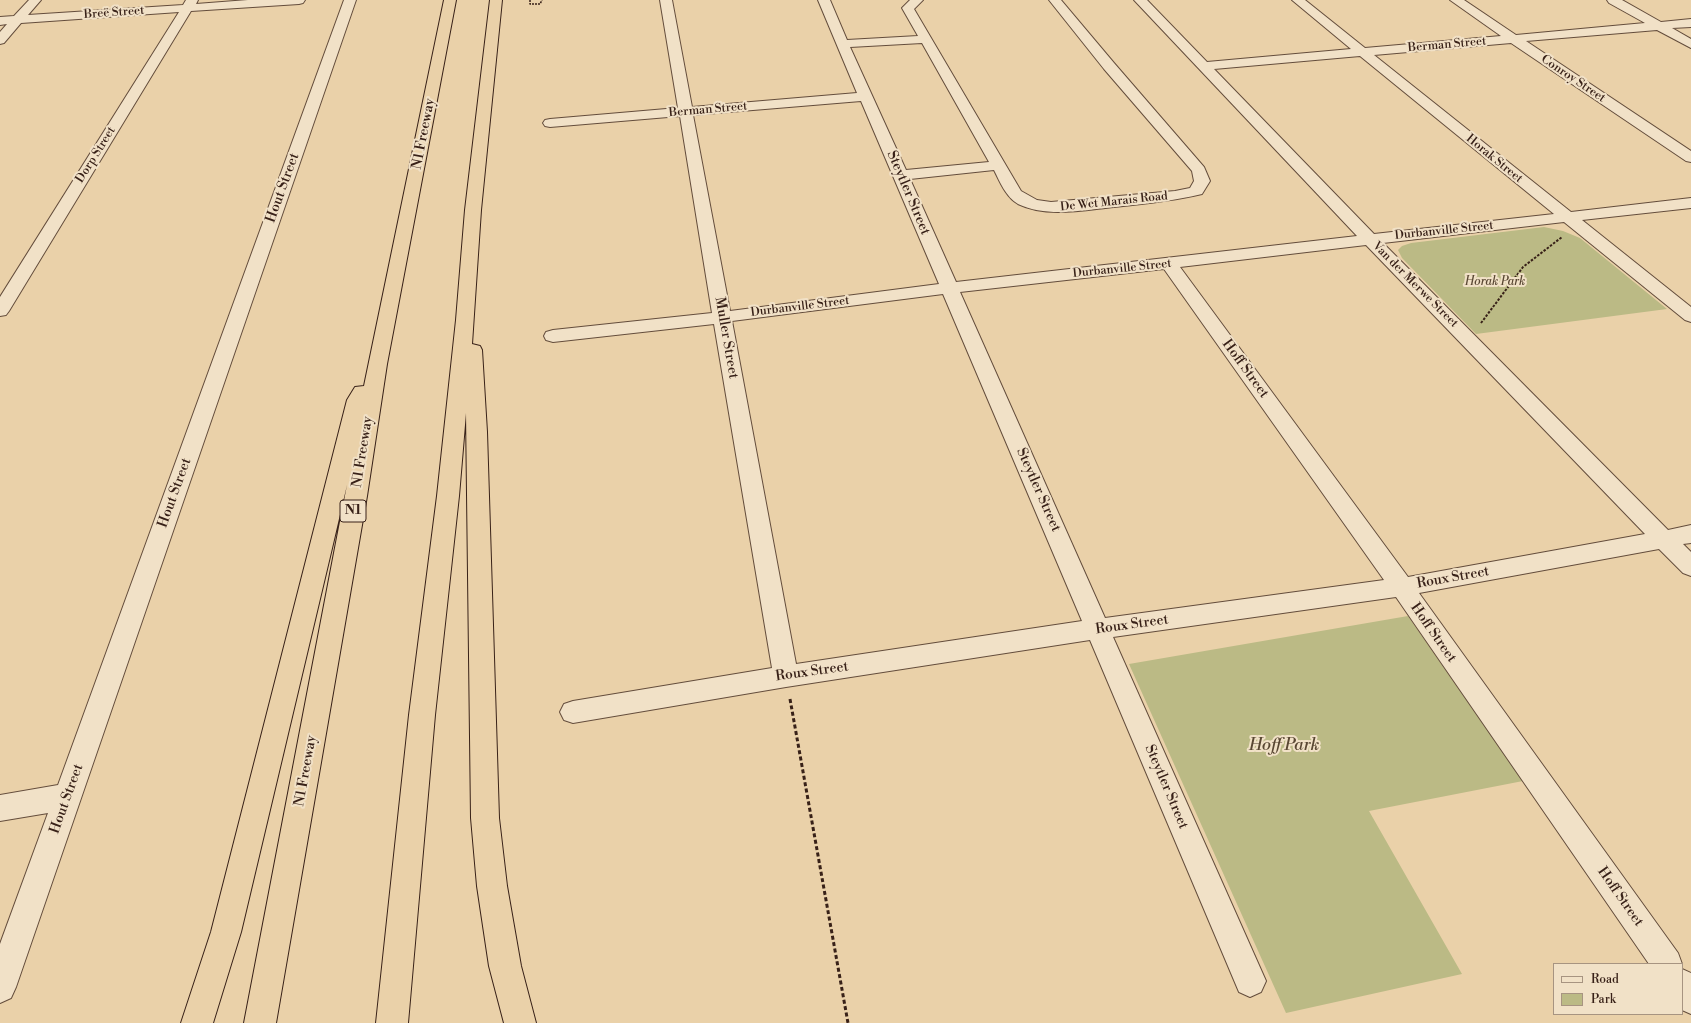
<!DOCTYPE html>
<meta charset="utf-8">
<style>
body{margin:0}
#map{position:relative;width:1691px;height:1023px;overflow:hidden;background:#ead1a9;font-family:"Libre Bodoni",serif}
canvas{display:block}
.legend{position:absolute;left:1553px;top:963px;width:130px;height:52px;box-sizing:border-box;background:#f1e1c7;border:1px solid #a79481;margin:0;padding:5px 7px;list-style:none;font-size:12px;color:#382118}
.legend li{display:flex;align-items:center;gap:8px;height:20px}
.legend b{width:20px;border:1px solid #a79481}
</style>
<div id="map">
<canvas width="1691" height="1023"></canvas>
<ul class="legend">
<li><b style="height:5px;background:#f1e1c7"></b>Road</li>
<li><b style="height:11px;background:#bbba85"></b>Park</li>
</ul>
</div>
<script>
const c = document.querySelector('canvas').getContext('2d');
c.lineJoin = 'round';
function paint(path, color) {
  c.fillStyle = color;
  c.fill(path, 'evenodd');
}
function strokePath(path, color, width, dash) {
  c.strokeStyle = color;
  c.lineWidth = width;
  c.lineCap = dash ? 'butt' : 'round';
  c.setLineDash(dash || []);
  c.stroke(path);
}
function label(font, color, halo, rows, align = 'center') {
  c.font = font + ' "Libre Bodoni",serif';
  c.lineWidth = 4;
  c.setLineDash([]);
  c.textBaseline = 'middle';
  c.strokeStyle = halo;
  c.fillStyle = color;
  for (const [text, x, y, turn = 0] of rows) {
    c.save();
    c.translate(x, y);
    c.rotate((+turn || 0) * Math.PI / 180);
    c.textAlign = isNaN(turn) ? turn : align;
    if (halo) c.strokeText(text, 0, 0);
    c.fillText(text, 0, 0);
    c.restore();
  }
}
const green = new Path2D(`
 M1544 227 1563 231 1580 238 1667 309 1476 334 1402 258 1398 250 1402 246 1411 243Z
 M1408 616 1523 781 1369 811 1462 974 1286 1013 1129 664Z`);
const pathFar2 = new Path2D(`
 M530 0V4H540L542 0`);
const pathFar1 = new Path2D(`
 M1481 323 1523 267 1562 237`);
const path = new Path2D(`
 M790 699 848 1023`);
const minor = new Path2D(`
 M29 0H41L28 15 183 5 186 0H198L196 4 248 0H305L303 3 299 4 191 11 9 311 6 315 0 316V297L179 12 21 23 4 43 0 44V32L7 24 0 25V17L14 16Z
 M344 0H356L16 987 11 998 0 1003V944L48 813 0 821V795L58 785Z
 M660 0H672L692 107 857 93 818 0H830L847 40 918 36 902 8 910 0H923L914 9 1021 191 1037 200 1051 202 1175 191 1190 188 1194 181 1192 171 1104 69 1049 0H1061L1114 63 1204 167 1210 181 1202 194C1173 201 1144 204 1114 207 1084 210 1047 218 1018 204 1006 197 1000 182 994 170L910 179 956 282 1357 236 1134 0H1147L1207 62 1351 49 1292 0H1305L1365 48 1501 36 1450 0H1464L1516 35 1645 23 1609 3 1607 0H1622L1661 22 1691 19V27L1672 28 1691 39V48L1657 30 1526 41 1691 151V162L1686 161 1511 43 1374 55 1571 212 1691 198V208L1582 220 1691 307V322L1685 320 1564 222 1383 243 1668 530 1691 525V543L1683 544 1691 552V576L1683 573 1659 549 1419 593 1678 953 1682 964V965L1649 964 1396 597 1113 637 1266 981 1261 992 1250 997 1239 992 1090 640 786 687 573 723 564 720 560 712 564 704 573 701 772 668 714 324 553 342 546 340 544 336 546 332 553 330 712 313 680 116 550 127 545 126 543 123 545 120 550 119 678 108ZM922 43 989 162 906 170 850 47ZM1360 56 1554 214 1374 234 1214 69ZM861 101 939 284 730 311 693 115ZM1366 245 1645 534 1408 577 1180 267ZM1164 269 1384 580 1105 618 960 292ZM943 294 1082 621 796 664 732 321Z
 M1682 969 1691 973V1014L1682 1010Z`);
const highway = new Path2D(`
 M444 0H456L387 364 367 496 276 1023H244L347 485 241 932 213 1023H181L211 932 347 400 355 387 364 386Z
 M490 0H502L481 210 472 344 480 346 482 350 487 432 499 818 507 886 521 966 536 1023H504L489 966 477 886 471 818 466 413 459 496 435 715 408 1023H376L409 715 437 496 456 320 465 210Z`);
const farStreetnames = [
 ["Breë Street",114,13,-4],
 ["Berman Street",1447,45,-5],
 ["Conroy Street",1573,79,34],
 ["Berman Street",708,110,-5],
 ["Dorp Street",96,155,-58],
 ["Horak Street",1494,159,39],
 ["De Wet Marais Road",1114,202,-6],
 ["Durbanville Street",1444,231,-6],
 ["Durbanville Street",1122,269,-6],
 ["Van der Merwe Street",1415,285,45],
 ["Durbanville Street",800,307,-7]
];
const farParknames = [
 ["Horak Park",1495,282]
];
const shields = [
 [353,511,26]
];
const shieldNames = [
 ["N1",353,511]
];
const streetNames = [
 ["N1 Freeway",424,134,-79],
 ["Hout Street",283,188,-70],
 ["Steytler Street",908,193,67],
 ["Muller Street",726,338,80],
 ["Hoff Street",1245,369,54],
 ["N1 Freeway",363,452,-81],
 ["Steytler Street",1038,490,66],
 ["Hout Street",175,493,-70],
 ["Roux Street",1453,578,-10],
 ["Roux Street",1132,625,-8],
 ["Hoff Street",1433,633,55],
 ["Roux Street",812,672,-8],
 ["N1 Freeway",306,771,-80],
 ["Steytler Street",1166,787,67],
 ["Hout Street",67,799,-70],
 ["Hoff Street",1620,897,55]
];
const nearParknames = [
 ["Hoff Park",1284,746]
];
paint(green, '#bbba85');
strokePath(minor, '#644d3c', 2);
strokePath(highway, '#382118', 2);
strokePath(pathFar2, '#382118', 1.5, [2, 1]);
strokePath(pathFar1, '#382118', 2, [2.5, 1.5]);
strokePath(path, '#382118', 3, [4, 2.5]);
paint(minor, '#f1e1c7');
paint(highway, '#ead1a9');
label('12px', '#382118', '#f1e1c7', farStreetnames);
label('italic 12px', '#594733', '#f1e1c7', farParknames);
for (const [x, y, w] of shields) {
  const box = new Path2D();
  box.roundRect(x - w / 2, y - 11, w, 22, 3);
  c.fillStyle = '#f1e1c7';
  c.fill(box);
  strokePath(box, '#382118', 1);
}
label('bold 13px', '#382118', null, shieldNames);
label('14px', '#382118', '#f1e1c7', streetNames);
label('italic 17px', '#594733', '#f1e1c7', nearParknames);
</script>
